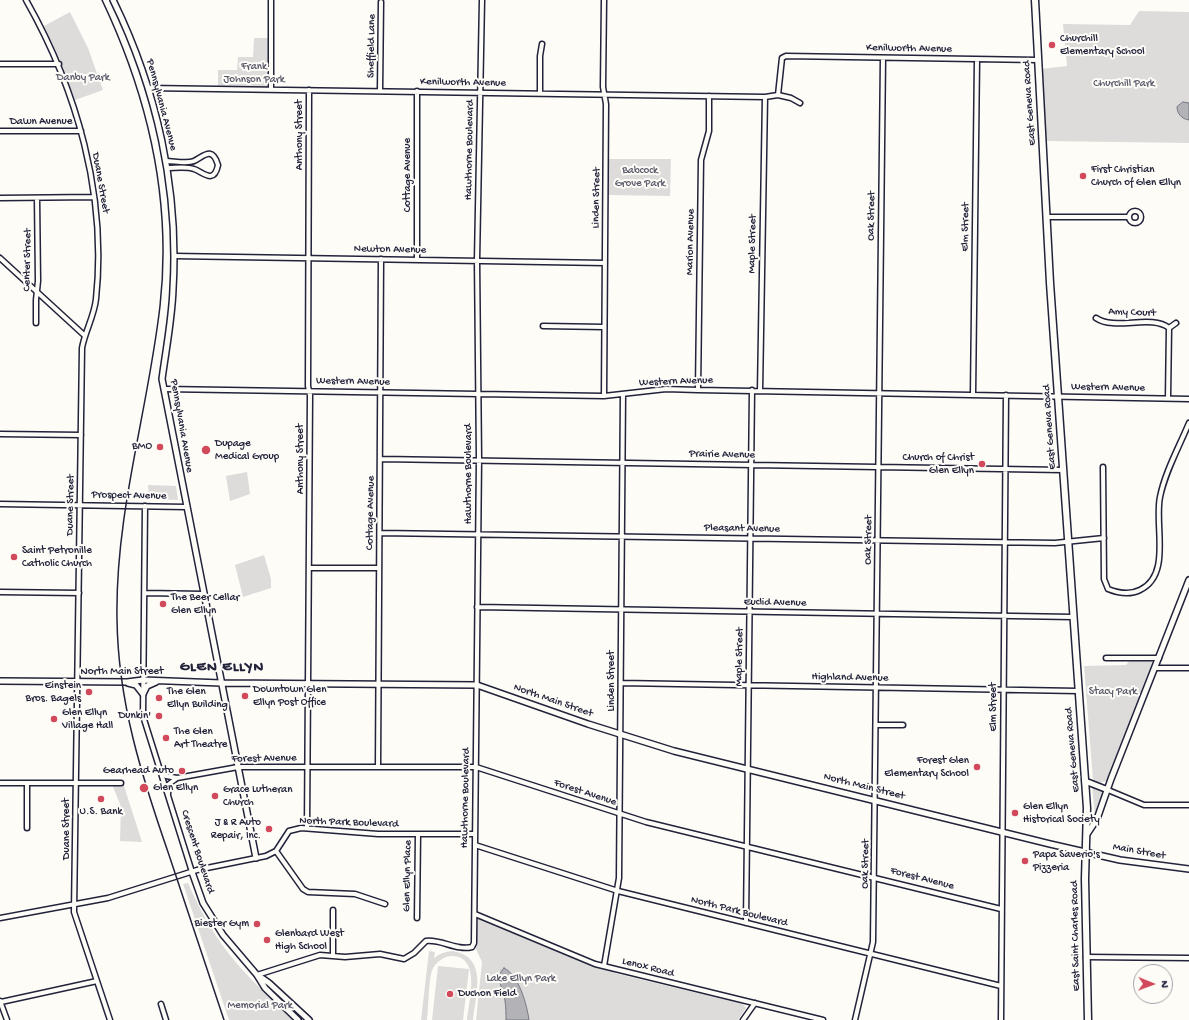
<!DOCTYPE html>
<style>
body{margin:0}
#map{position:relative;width:1189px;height:1020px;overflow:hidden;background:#fdfcf7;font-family:"Gochi Hand",sans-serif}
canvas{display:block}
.north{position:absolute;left:1133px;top:964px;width:40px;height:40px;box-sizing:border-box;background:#fdfcf7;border:1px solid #a5a5ac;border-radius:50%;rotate:91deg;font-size:11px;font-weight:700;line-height:16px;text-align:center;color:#22223b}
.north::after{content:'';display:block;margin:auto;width:14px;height:18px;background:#d1495b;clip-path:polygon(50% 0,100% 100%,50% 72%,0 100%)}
</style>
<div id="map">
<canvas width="1189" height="1020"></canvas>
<div class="north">N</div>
</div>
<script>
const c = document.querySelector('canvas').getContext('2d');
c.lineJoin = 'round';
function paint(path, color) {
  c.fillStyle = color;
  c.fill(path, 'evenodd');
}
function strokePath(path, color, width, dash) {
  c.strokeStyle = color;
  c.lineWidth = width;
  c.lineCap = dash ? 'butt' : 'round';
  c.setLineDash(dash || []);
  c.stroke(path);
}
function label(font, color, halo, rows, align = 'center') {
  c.font = font + ' "Gochi Hand",sans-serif';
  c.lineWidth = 4;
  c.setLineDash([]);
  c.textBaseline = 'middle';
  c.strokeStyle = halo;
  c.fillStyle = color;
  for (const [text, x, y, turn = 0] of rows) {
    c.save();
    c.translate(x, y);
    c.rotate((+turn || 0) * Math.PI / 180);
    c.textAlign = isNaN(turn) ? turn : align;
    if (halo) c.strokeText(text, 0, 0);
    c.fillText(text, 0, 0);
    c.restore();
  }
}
const green = new Path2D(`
 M1139 11 1189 12V143L1044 141 1041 69 1067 66 1063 24 1130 25Z
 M70 12 88 48 103 90 75 100 61 62 44 26Z
 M254 38H270L269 89 218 88V70H237L238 57H253Z
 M609 159H671L670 196 608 195Z
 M247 472 250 494 230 501 226 476Z
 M148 485 176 486 178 500 149 499Z
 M264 555 271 579V588L243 597 235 565Z
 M1130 660H1152L1153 666 1107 781 1099 783 1093 780 1084 666 1126 665Z
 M112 784 124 786 142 842 120 841 121 807Z
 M1092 785 1105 791 1095 817Z
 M188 883C201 913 217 941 239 966 256 986 276 1002 295 1020H229L183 884Z
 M477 918 618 974 743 1004 746 1008 738 1020H476L482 962 476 949Z
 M429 951 435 952 434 958C442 952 451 949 460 953 487 962 475 999 473 1020H467C469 1002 482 954 450 956 443 957 437 962 433 968 428 980 429 1006 427 1020H421Z
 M438 966 469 969 463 1020H432Z`);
const water = new Path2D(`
 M1183 102 1189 103V120C1182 119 1177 114 1177 107Z
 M504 968C519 975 527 1005 529 1020H506C506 1014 506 1007 505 1001 504 991 494 977 504 968Z`);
const minor = new Path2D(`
 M26 0C77 90 107 195 96 299 94 317 85 331 82 348L74 912 110 1020
 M604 0 603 87 606 104 604 396
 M0 64H59
 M148 88 765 97 778 95
 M271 90V0
 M380 91 381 2
 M540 93V56L542 44
 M778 95 782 58 786 56 1037 60
 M778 95 791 98 800 103
 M0 131H81
 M166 161C174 161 187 164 194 161 203 157 212 145 218 165 214 185 203 172 194 169 186 166 175 168 167 168
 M0 198 94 197
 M1129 217a6 6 0 1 1 12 0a6 6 0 1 1-12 0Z
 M1047 217H1129
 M174 256 605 263
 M0 258 84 335
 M417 259V91
 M1096 318C1115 331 1151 314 1169 328L1168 398
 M36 323V300L38 281 37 198
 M543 326 604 327
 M1169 328 1176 323
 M164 389 604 396 666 389 698 390 1189 399
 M698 390 701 160 709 131V96
 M760 391 765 97
 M973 394 977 60
 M0 434 81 435
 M381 459 1063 470
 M1103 467 1104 579 1108 589C1118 593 1130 595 1140 590 1172 575 1154 525 1160 497 1165 472 1179 447 1189 423
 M0 504 186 507
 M145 506 143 716 192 872
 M380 533 1055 543 1104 538
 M309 568H379
 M0 592 79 593
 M145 593 203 594
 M477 607 1073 617
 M1106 658H1159
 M1155 668H1189
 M621 683 1078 691
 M876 725H903
 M378 767 381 259
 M160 768 166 776 177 778
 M0 783H121
 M1108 790 1144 805H1189
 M168 794 169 784 177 778 238 767H476L646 822 1001 909
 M27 828V783
 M307 828 310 395 308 386 309 90
 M475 845 618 891 1001 986
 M276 851 303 889 308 892 355 894 385 904
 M475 914 595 964 823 1020
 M0 918 108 898 197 870 266 856 276 851 289 831 301 828 378 834H475
 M417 918 418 834
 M746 923 752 390
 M333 955V910
 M1086 957 1189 958
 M604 966 619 878 623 394
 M257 975 320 955 345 957 380 954 404 959 414 953 426 941C441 939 457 951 472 947L474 943 479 459 477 260 482 0
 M0 1001 7 1020
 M1 1002 97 981
 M161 1004 166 1020
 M743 1020 755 1003
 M855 1020 873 942 883 58
 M1001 1020 1006 395`);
const tertiary = new Path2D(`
 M113 0C157 90 179 189 173 289 172 319 166 349 162 379L256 858
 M0 681 127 682 143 680 221 683 477 685 588 724 674 751 1050 844 1120 860 1189 869
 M128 683 136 685 143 694 147 686 156 682
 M1085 781 1108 790
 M1087 834 1097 819 1111 779 1189 580
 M192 872 203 903 223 935 257 975 265 988 298 1020
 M259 976 269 983 309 1020`);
const secondary = new Path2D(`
 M1035 0 1050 283 1087 808 1085 879 1088 1020`);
const rail = new Path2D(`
 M102 0C148 97 172 199 160 306 148 411 115 513 117 619 118 703 142 777 169 855 187 910 206 965 224 1020`);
const markers = [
 [1052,45,4,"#d1495b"],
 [1083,176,4,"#d1495b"],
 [160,447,4,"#d1495b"],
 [206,450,5,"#d1495b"],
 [982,464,4,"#d1495b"],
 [14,557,4,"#d1495b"],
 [163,604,4,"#d1495b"],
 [89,692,4,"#d1495b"],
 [245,696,4,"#d1495b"],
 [159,698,4,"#d1495b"],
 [159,716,4,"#d1495b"],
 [54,719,4,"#d1495b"],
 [166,738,4,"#d1495b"],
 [977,767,4,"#d1495b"],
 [182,771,4,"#d1495b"],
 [144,788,5,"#d1495b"],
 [215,796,4,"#d1495b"],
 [101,799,4,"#d1495b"],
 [1015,813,4,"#d1495b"],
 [269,829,4,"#d1495b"],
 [1025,861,4,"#d1495b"],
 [257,924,4,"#d1495b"],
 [267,940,4,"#d1495b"],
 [450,994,4,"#d1495b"]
];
const poiNames = [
 ["Churchill",1060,39],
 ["Elementary School",1060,52],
 ["First Christian",1091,170],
 ["Church of Glen Ellyn",1091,183],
 ["Dupage",215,444],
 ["Medical Group",215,457],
 ["BMO",152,447,"right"],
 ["Church of Christ",974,458,"right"],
 ["Glen Ellyn",974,471,"right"],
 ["Saint Petronille",22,551],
 ["Catholic Church",22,564],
 ["The Beer Cellar",171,598],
 ["Glen Ellyn",171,611],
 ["Einstein",81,686,"right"],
 ["Bros. Bagels",81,699,"right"],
 ["Downtown Glen",253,690],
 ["Ellyn Post Office",253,703],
 ["The Glen",167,692],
 ["Ellyn Building",167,705],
 ["Glen Ellyn",62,713],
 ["Village Hall",62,726],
 ["Dunkin'",151,716,"right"],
 ["The Glen",174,732],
 ["Art Theatre",174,745],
 ["Forest Glen",969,761,"right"],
 ["Elementary School",969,774,"right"],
 ["Gearhead Auto",174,771,"right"],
 ["Glen Ellyn",153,788],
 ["Grace Lutheran",223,790],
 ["Church",223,803],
 ["Glen Ellyn",1023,807],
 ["Historical Society",1023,820],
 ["U.S. Bank",101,812,"center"],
 ["J & R Auto",261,823,"right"],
 ["Repair, Inc.",261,836,"right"],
 ["Papa Saverio's",1033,855],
 ["Pizzeria",1033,868],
 ["Biester Gym",249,924,"right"],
 ["Glenbard West",275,934],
 ["High School",275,947],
 ["Duchon Field",458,994]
];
const streetNames = [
 ["Sheffield Lane",372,46,-89],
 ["Kenilworth Avenue",909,49,1],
 ["Kenilworth Avenue",463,83,1],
 ["East Geneva Road",1030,103,-94],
 ["Pennsylvania Avenue",161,105,75],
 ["Dawn Avenue",41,122],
 ["Anthony Street",300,135,-90],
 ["Hawthorne Boulevard",470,150,-89],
 ["Cottage Avenue",408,175,-90],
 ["Duane Street",100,183,80],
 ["Linden Street",597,198,-89],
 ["Oak Street",872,216,-89],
 ["Elm Street",966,227,-89],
 ["Marion Avenue",691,242,-89],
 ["Maple Street",753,244,-89],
 ["Newton Avenue",390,250,1],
 ["Center Street",28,260,-89],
 ["Amy Court",1132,313,2],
 ["Western Avenue",353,382,1],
 ["Western Avenue",676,382,-2],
 ["Western Avenue",1108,388,1],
 ["Pennsylvania Avenue",181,426,80],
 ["East Geneva Road",1050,427,-94],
 ["Prairie Avenue",722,455,1],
 ["Anthony Street",301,459,-90],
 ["Hawthorne Boulevard",469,474,-90],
 ["Prospect Avenue",129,496,1],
 ["Duane Street",71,505,-89],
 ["Cottage Avenue",371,513,-89],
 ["Pleasant Avenue",742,529,1],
 ["Oak Street",869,540,-89],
 ["Euclid Avenue",775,603,1],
 ["Maple Street",740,657,-89],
 ["North Main Street",122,672],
 ["Highland Avenue",850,678,1],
 ["Linden Street",612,681,-90],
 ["North Main Street",553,701,19],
 ["Elm Street",994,707,-90],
 ["East Geneva Road",1073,750,-95],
 ["Forest Avenue",264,759,-1],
 ["North Main Street",864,787,14],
 ["Forest Avenue",585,793,18],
 ["Hawthorne Boulevard",466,798,-89],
 ["North Park Boulevard",349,823,2],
 ["Duane Street",67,829,-90],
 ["Crescent Boulevard",197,852,72],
 ["Main Street",1139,852,10],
 ["Oak Street",866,864,-89],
 ["Glen Ellyn Place",408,876,-89],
 ["Forest Avenue",922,879,14],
 ["North Park Boulevard",739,912,14],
 ["East Saint Charles Road",1076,936,-91],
 ["Lenox Road",648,968,14]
];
const parkNames = [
 ["Frank",254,67],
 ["Johnson Park",254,80],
 ["Danby Park",83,78],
 ["Churchill Park",1124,84],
 ["Babcock",640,171],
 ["Grove Park",640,184],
 ["Stacy Park",1113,692],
 ["Lake Ellyn Park",521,979],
 ["Memorial Park",260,1006]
];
const districtNames = [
 ["GLEN ELLYN",222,668]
];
paint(green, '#dddcdb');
paint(water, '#b2b2b7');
strokePath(water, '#787885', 1);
strokePath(minor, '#22223b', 7);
strokePath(tertiary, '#22223b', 8);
strokePath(secondary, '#22223b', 9);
strokePath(minor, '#fdfcf7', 4);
strokePath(tertiary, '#fdfcf7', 5);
strokePath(secondary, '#fdfcf7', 6);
strokePath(rail, '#22223b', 1.5);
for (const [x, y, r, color] of markers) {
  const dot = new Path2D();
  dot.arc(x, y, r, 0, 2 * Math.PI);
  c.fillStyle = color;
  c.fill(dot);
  strokePath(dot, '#fdfcf7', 1.5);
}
label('11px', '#22223b', '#fdfcf7', poiNames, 'left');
label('11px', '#22223b', '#fdfcf7', streetNames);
label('11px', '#5a5a6b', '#fdfcf7', parkNames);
c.letterSpacing = '1px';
label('bold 15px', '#22223b', '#fdfcf7', districtNames);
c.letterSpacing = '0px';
</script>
